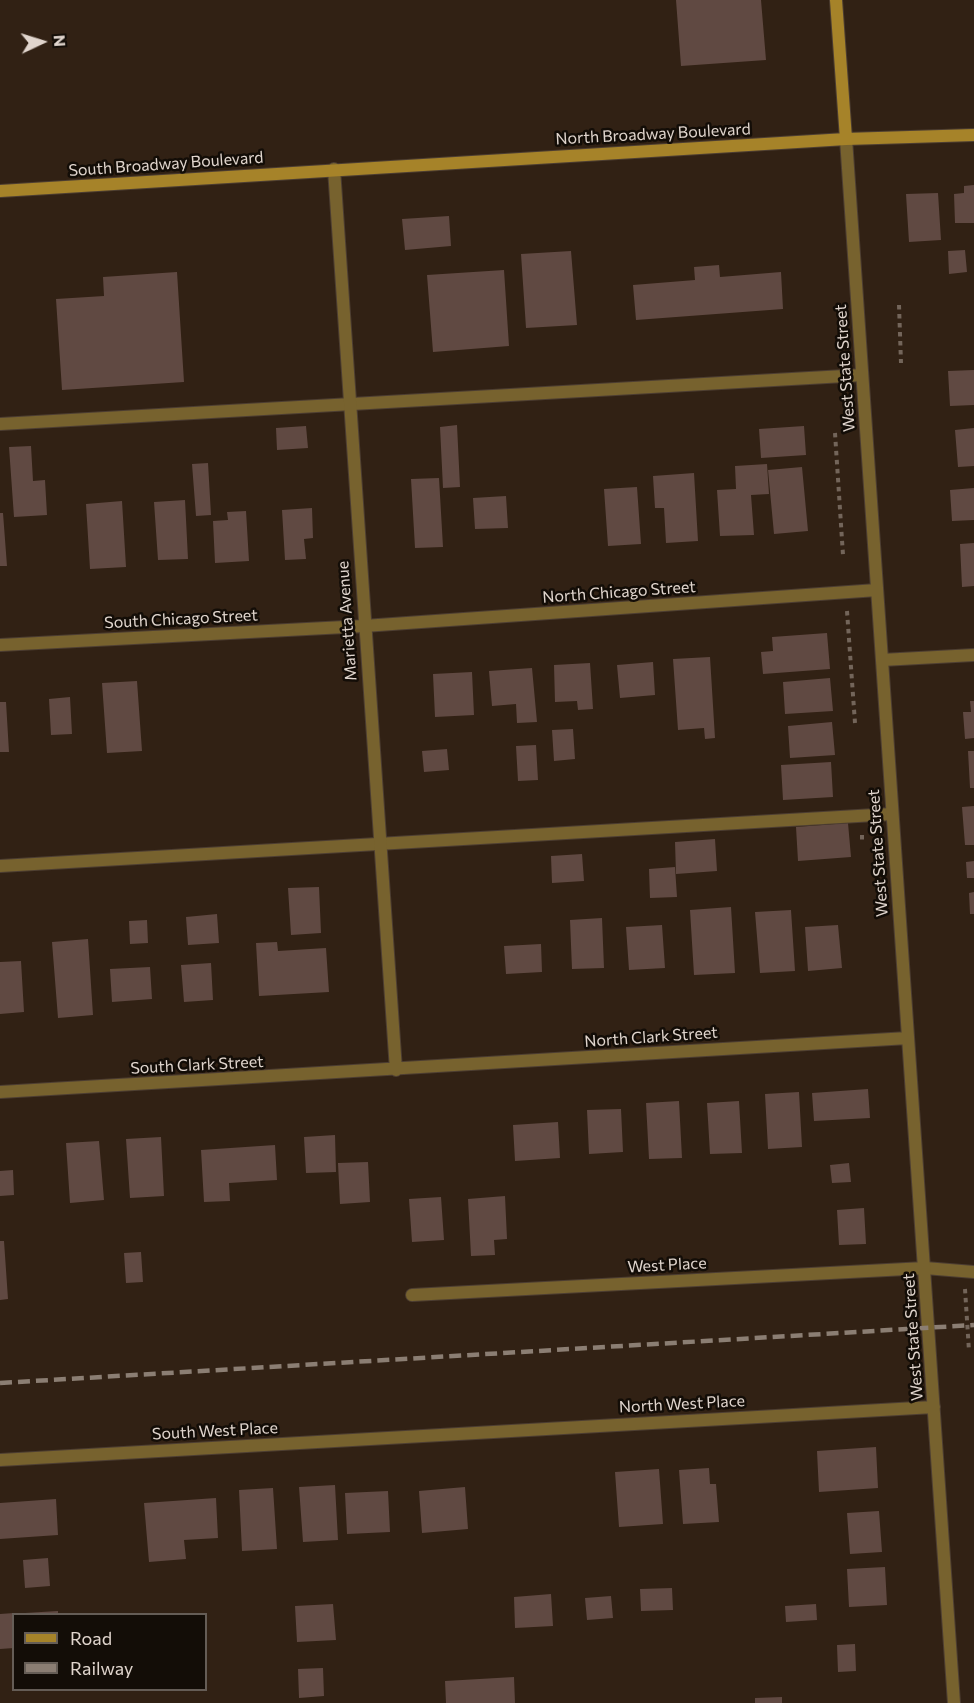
<!DOCTYPE html>
<style>
body{margin:0}
#map{position:relative;width:974px;height:1703px;overflow:hidden;background:#312114;font-family:Commissioner,sans-serif}
canvas{display:block}
.legend{position:absolute;left:12px;top:1613px;width:195px;height:78px;box-sizing:border-box;background:#130d07;border:2px solid #655d56;margin:0;padding:8px 10px;list-style:none;font-size:18px;color:#e0d5cd}
.legend li{display:flex;align-items:center;gap:12px;height:30px}
.legend b{width:30px;border:2px solid #655d56}
.north{position:absolute;left:12px;top:12px;width:60px;height:60px;-webkit-text-stroke:4px #130d07;paint-order:stroke;rotate:86deg;font-size:16px;font-weight:700;line-height:24px;text-align:center;color:#e0d5cd}
.north::after{content:'';display:block;margin:auto;width:21px;height:27px;background:#e0d5cd;clip-path:polygon(50% 0,100% 100%,50% 72%,0 100%)}
</style>
<div id="map">
<canvas width="974" height="1703"></canvas>
<ul class="legend">
<li><b style="height:8px;background:#a68329"></b>Road</li>
<li><b style="height:8px;background:#8b7e73"></b>Railway</li>
</ul>
<div class="north">N</div>
</div>
<script>
const c = document.querySelector('canvas').getContext('2d');
c.lineJoin = 'round';
function paint(path, color) {
  c.fillStyle = color;
  c.fill(path, 'evenodd');
}
function strokePath(path, color, width, dash) {
  c.strokeStyle = color;
  c.lineWidth = width;
  c.lineCap = dash ? 'butt' : 'round';
  c.setLineDash(dash || []);
  c.stroke(path);
}
function label(font, color, halo, rows, align = 'center') {
  c.font = font + ' Commissioner,sans-serif';
  c.lineWidth = 5;
  c.setLineDash([]);
  c.textBaseline = 'middle';
  c.strokeStyle = halo;
  c.fillStyle = color;
  for (const [text, x, y, turn = 0] of rows) {
    c.save();
    c.translate(x, y);
    c.rotate((+turn || 0) * Math.PI / 180);
    c.textAlign = isNaN(turn) ? turn : align;
    if (halo) c.strokeText(text, 0, 0);
    c.fillText(text, 0, 0);
    c.restore();
  }
}
const building = new Path2D(`
 M676 0H761L766 60 681 66Z
 M974 185V223H955L954 194 964 193V186Z
 M938 193 941 240 909 242 906 194Z
 M449 216 451 246 405 250 402 219Z
 M965 250 967 272 949 274 948 251Z
 M571 251 577 325 526 328 521 254Z
 M719 265 720 277 781 272 783 309 636 320 633 285 695 280 694 267Z
 M504 270 509 346 433 352 427 275Z
 M177 272 184 382 62 390 56 299 104 296 103 277Z
 M974 370V405L950 406 948 371Z
 M457 425 460 487 443 488 440 427Z
 M306 426 308 448 277 450 276 428Z
 M804 426 806 455 761 458 759 429Z
 M974 428V466L958 467 955 430Z
 M31 446 33 481 45 480 47 515 14 517 9 447Z
 M208 463 211 515 196 516 192 464Z
 M767 464 769 494 751 495 754 535 720 536 717 490 736 489 735 466Z
 M802 467 808 531 774 534 768 470Z
 M694 473 698 541 666 543 664 508H655L653 476Z
 M439 478 443 547 415 548 411 479Z
 M637 487 641 544 608 546 604 489Z
 M974 488V520L952 521 950 490Z
 M506 496 508 528 475 529 473 498Z
 M185 500 188 559 158 560 154 502Z
 M122 501 126 567 90 569 86 504Z
 M312 508 313 538 304 539 306 559 285 560 282 510Z
 M246 511 249 561 215 563 213 521 228 520 227 512Z
 M0 513H3L7 566H0Z
 M974 543V586L962 587 960 544Z
 M827 633 830 669 763 674 761 652 773 651 772 637Z
 M710 657 715 738 705 739 704 728 678 730 673 659Z
 M653 662 655 695 620 698 617 665Z
 M590 663 593 709 578 710 577 701 555 702 554 665Z
 M532 668 537 722 517 723 516 704 492 706 489 671Z
 M472 672 474 715 435 717 433 674Z
 M830 678 833 711 785 714 783 682Z
 M137 681 142 751 107 753 102 683Z
 M70 697 72 734 51 735 49 699Z
 M970 701H974V738L965 739 963 712H971Z
 M0 702H6L9 752H0Z
 M832 722 835 755 790 758 788 726Z
 M573 729 575 759 554 761 552 730Z
 M536 745 538 780 518 781 516 746Z
 M447 749 449 770 424 772 422 751Z
 M968 751H974V788H970Z
 M831 762 833 797 783 800 781 765Z
 M974 806V845H965L962 807Z
 M848 823 851 857 798 861 796 827Z
 M715 839 717 871 676 874 675 842Z
 M582 854 584 881 552 883 551 856Z
 M974 861V878H967L966 862Z
 M675 867 677 897 650 898 649 869Z
 M319 887 321 933 291 935 288 888Z
 M974 892V914H970L969 893Z
 M731 907 735 973 694 975 690 910Z
 M791 910 795 971 760 973 755 912Z
 M217 914 219 943 188 945 186 917Z
 M602 918 604 968 572 969 570 920Z
 M147 920 148 943 130 944 129 921Z
 M662 925 665 968 629 970 626 927Z
 M838 925 842 968 808 971 805 927Z
 M88 939 93 1015 58 1018 52 942Z
 M277 942 278 951 326 948 329 992 259 996 256 943Z
 M541 944 542 972 506 974 504 946Z
 M21 961 24 1012 0 1014V962Z
 M211 963 213 1000 184 1002 181 965Z
 M150 967 152 999 112 1002 110 969Z
 M868 1089 870 1118 814 1121 812 1093Z
 M799 1092 802 1147 768 1149 765 1094Z
 M679 1101 682 1158 649 1159 646 1103Z
 M739 1101 742 1153 710 1154 707 1103Z
 M621 1109 623 1152 589 1154 587 1110Z
 M558 1122 560 1158 515 1161 513 1125Z
 M335 1135 336 1172 306 1173 304 1137Z
 M161 1137 164 1196 130 1198 126 1139Z
 M99 1141 104 1200 70 1203 66 1143Z
 M275 1145 277 1180 229 1183 230 1201 204 1202 201 1150Z
 M368 1162 370 1202 340 1204 338 1163Z
 M849 1163 851 1182 832 1183 830 1165Z
 M13 1170 14 1195 0 1196V1171Z
 M505 1196 507 1239 494 1240 495 1255 471 1256 468 1199Z
 M441 1197 444 1240 412 1242 409 1199Z
 M864 1208 866 1244 839 1245 837 1210Z
 M0 1241H4L8 1299 0 1300Z
 M141 1252 143 1282 126 1283 124 1253Z
 M876 1447 878 1488 819 1492 817 1451Z
 M709 1468 710 1484H716L719 1522 683 1524 679 1470Z
 M659 1469 663 1524 619 1527 615 1472Z
 M335 1485 338 1540 303 1542 299 1487Z
 M465 1487 468 1529 422 1533 419 1491Z
 M273 1488 277 1549 242 1551 239 1490Z
 M388 1491 390 1532 347 1534 345 1493Z
 M216 1498 218 1538 184 1540 186 1559 149 1562 144 1503Z
 M56 1499 58 1535 0 1539V1503Z
 M879 1511 882 1552 850 1554 847 1513Z
 M48 1558 50 1586 25 1588 23 1560Z
 M885 1567 887 1605 849 1607 847 1569Z
 M672 1588 673 1610 641 1611 640 1589Z
 M551 1594 553 1626 515 1628 514 1597Z
 M611 1596 613 1618 587 1620 585 1598Z
 M333 1604 336 1640 297 1642 295 1606Z
 M816 1604 817 1620 786 1622 785 1606Z
 M58 1611V1614H25V1613Z
 M14 1613V1648L0 1649V1614Z
 M855 1644 856 1671 838 1672 837 1645Z
 M323 1668 324 1696 299 1698 298 1669Z
 M514 1677 515 1703H446L445 1681Z
 M782 1697V1703H755V1698Z`);
const path = new Path2D(`
 M899 305 901 363
 M835 433 843 555
 M847 611 855 723
 M862 835V843
 M965 1289 969 1351`);
const lane = new Path2D(`
 M0 424 862 375
 M0 866 892 814
 M925 1268 974 1272`);
const street = new Path2D(`
 M846 139 954 1703
 M334 169 396 1070
 M0 645 364 626 877 590
 M882 660 974 655
 M0 1092 908 1038
 M412 1295 925 1268
 M0 1460 934 1407`);
const secondary = new Path2D(`
 M836 0 846 139
 M0 191 846 139 974 135`);
const rail = new Path2D(`
 M0 1383 974 1325`);
const streetNames = [
 ["North Broadway Boulevard",653,134,-3],
 ["South Broadway Boulevard",166,164,-4],
 ["West State Street",845,368,-94],
 ["North Chicago Street",619,592,-4],
 ["South Chicago Street",181,619,-3],
 ["Marietta Avenue",347,621,-94],
 ["West State Street",878,853,-94],
 ["North Clark Street",651,1037,-4],
 ["South Clark Street",197,1065,-3],
 ["West Place",667,1265,-3],
 ["West State Street",913,1337,-94],
 ["North West Place",682,1404,-3],
 ["South West Place",215,1431,-3]
];
paint(building, '#604942');
strokePath(lane, '#4d3e32', 14);
strokePath(street, '#4d3e32', 14);
strokePath(secondary, '#4d3e32', 14);
strokePath(path, '#73655a', 4, [4.5, 4.5]);
strokePath(lane, '#77622e', 12);
strokePath(street, '#77622e', 12);
strokePath(secondary, '#a68329', 12);
strokePath(rail, '#8b7e73', 4.5, [12, 6]);
label('16px', '#e0d5cd', '#130d07', streetNames);
</script>
